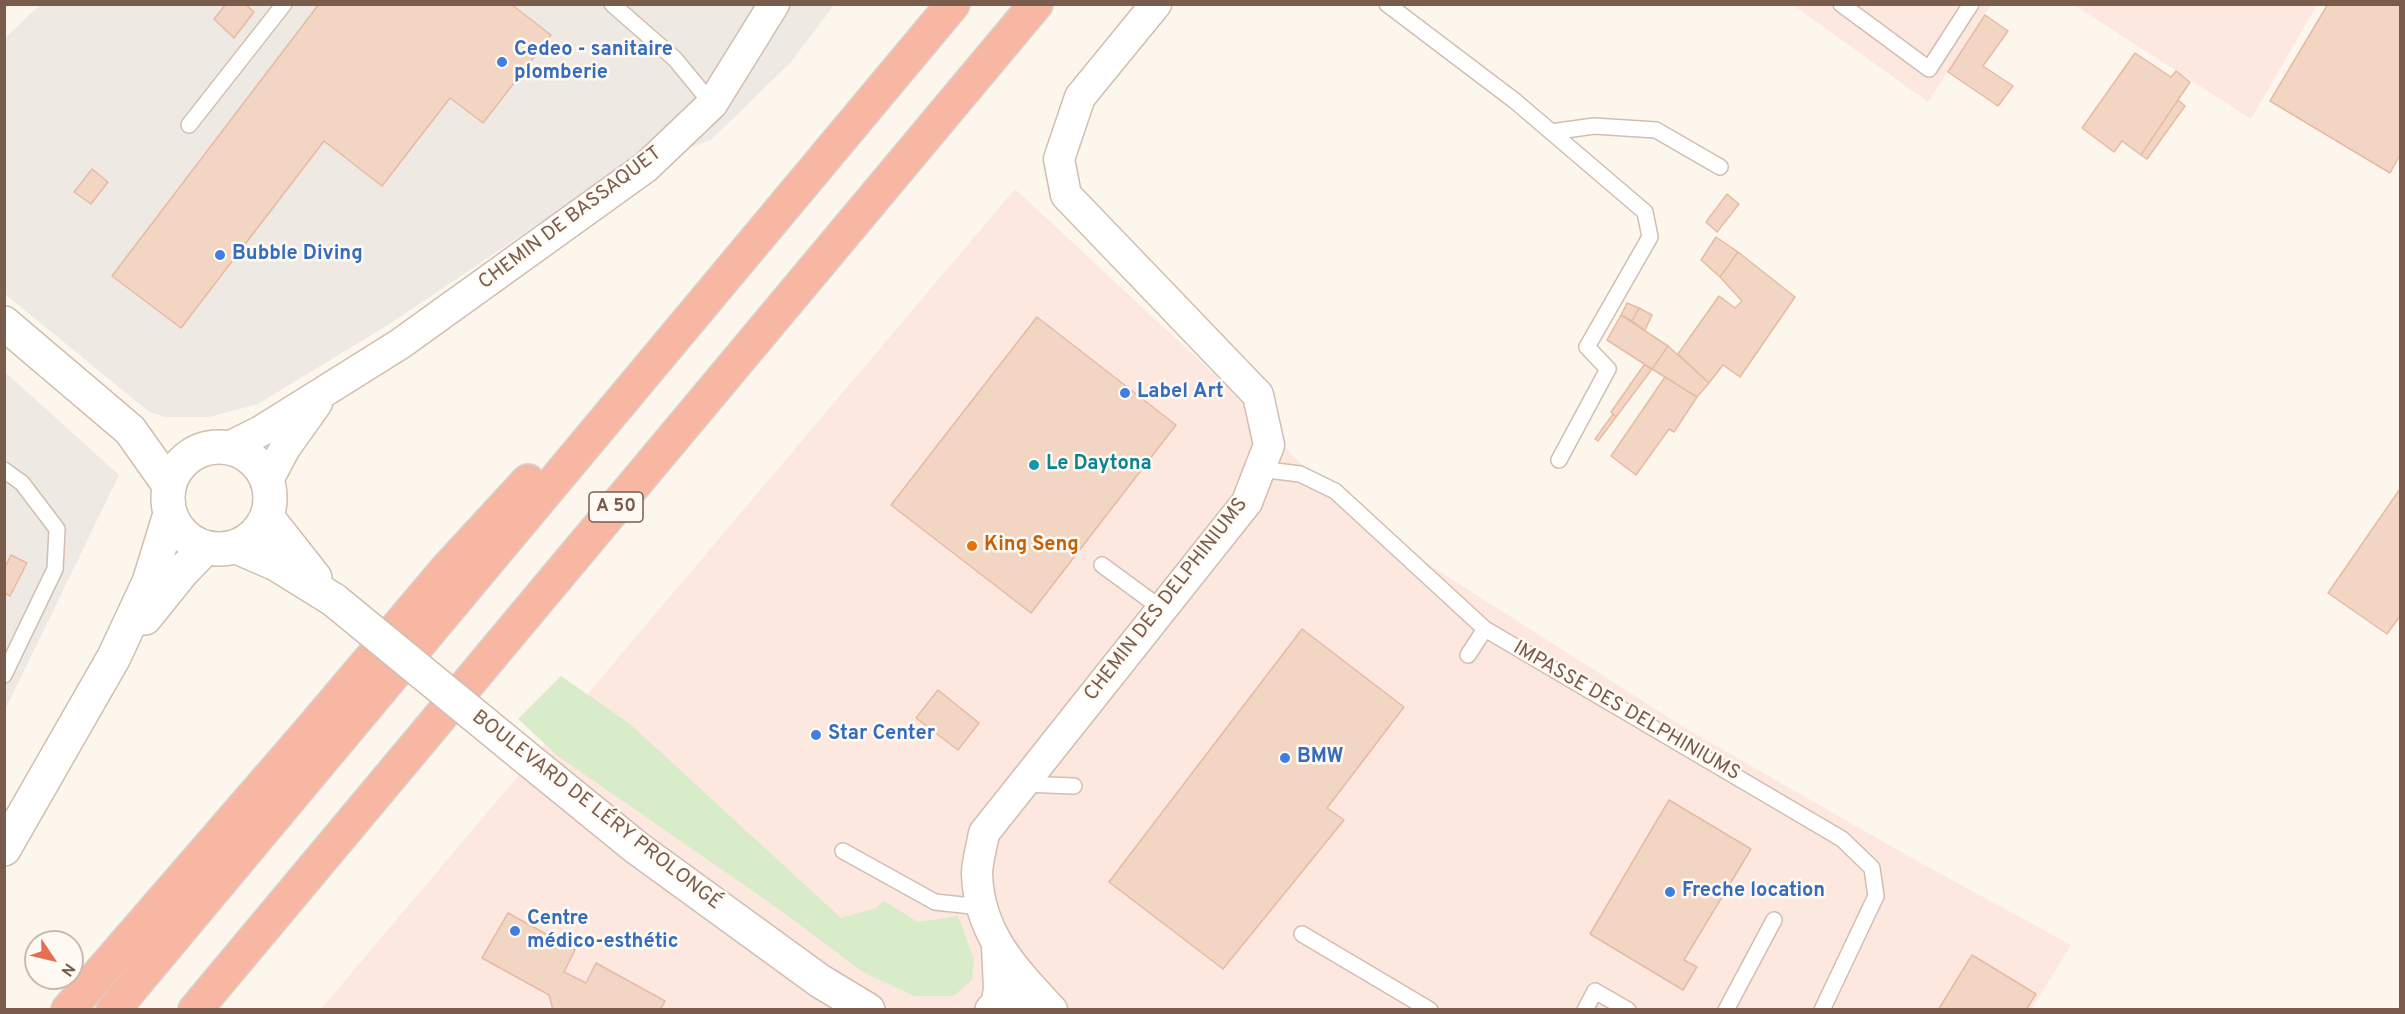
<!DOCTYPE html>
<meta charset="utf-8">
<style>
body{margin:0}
#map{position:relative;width:2405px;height:1014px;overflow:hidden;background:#fdf6ec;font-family:Overpass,sans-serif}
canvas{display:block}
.frame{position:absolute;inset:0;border:6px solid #7a5c4d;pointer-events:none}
.north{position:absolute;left:24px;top:930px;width:60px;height:60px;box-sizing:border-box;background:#fffaf3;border:2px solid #cabbb1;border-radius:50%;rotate:125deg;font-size:16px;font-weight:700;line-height:24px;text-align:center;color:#7a5c4d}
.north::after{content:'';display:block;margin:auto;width:21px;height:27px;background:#e76f51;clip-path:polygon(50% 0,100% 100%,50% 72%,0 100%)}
</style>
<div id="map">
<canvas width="2405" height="1014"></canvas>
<div class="frame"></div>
<div class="north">N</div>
</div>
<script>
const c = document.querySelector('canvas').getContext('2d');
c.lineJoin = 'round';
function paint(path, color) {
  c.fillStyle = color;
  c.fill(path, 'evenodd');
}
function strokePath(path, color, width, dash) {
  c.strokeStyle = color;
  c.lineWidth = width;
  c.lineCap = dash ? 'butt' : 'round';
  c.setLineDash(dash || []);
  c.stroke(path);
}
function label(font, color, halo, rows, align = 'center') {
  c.font = font + ' Overpass,sans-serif';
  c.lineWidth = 5;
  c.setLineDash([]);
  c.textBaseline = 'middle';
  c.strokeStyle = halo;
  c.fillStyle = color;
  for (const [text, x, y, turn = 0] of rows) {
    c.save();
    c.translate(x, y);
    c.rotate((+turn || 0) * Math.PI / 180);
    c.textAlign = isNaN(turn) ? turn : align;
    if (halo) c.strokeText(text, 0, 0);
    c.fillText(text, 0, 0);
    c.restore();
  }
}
const commercial = new Path2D(`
 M1793 5H1991L1928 102Z
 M2074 5H2317L2251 119Z
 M1015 189 1228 387 1348 513 1685 728 1917 861 2071 945 2031 1010H320Z`);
const industrial = new Path2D(`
 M40 5H834L791 62 711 140 608 177 391 323 258 404 209 417H164L148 411 5 294V38Z
 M5 372 119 475 5 710Z`);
const green = new Path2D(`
 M561 676 630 724 841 918 876 908 884 901 918 922 958 916 974 959 972 980 953 996H914L863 972 783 912 558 756 518 719Z`);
const building = new Path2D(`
 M226 4H245L254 12 234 38 214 19Z
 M319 4H511L551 35 483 123 450 98 382 186 324 141 181 328 112 276Z
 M2328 4H2400V155L2390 173 2270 101Z
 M1985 15 2008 31 1983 66 2013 86 1998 106 1948 72Z
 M2135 53 2171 77 2176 71 2190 82 2141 155 2122 141 2114 152 2082 128Z
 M2178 100 2185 106 2147 159 2141 155Z
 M92 169 108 182 91 204 74 192Z
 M1727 194 1739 204 1717 232 1706 222Z
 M1716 237 1738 252 1720 277 1701 260Z
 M1738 252 1795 297 1740 377 1723 365 1709 383 1678 354 1719 296 1735 308 1742 301 1720 277Z
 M1627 303 1639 308 1632 321 1621 315Z
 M1639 308 1652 315 1645 330 1632 321Z
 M1621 315 1668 346 1652 369 1607 340Z
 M1037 317 1176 425 1031 613 891 505Z
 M1668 346 1709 383 1697 397 1652 369Z
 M1644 365 1652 369 1616 417 1611 412Z
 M1665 377 1697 397 1674 432 1669 429 1636 475 1611 456Z
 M1613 414 1616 417 1598 441 1595 439Z
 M2400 489V616L2387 634 2328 593Z
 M11 555 27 563 10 596 4 593V569Z
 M1302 629 1404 707 1327 808 1344 820 1223 969 1109 882Z
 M938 690 979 723 958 750 916 718Z
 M1669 800 1751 849 1684 960 1697 967 1683 990 1590 934Z
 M508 913 575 950 564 972 586 983 596 963 665 1001 660 1010H553L549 995 482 958Z
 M1972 955 2036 994 2026 1010H1938Z`);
const service = new Path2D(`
 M612 4 675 59 712 104
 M1387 4 1515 101 1645 212 1650 237 1587 347 1608 369 1559 460
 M1841 4 1929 69 1971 4
 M189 125 284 4
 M1551 132 1594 126 1656 130 1720 167
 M1259 469 1300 474 1335 491 1485 629 1842 839 1872 868 1876 896 1822 1010
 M4 470 22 483 57 529 55 569 4 675
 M1102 565 1162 609
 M1468 655 1485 629
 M1022 784 1074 786
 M843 851 935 902 981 907
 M1302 934 1430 1010
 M1585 1010 1595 991 1628 1010
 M1726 1010 1774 920`);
const minor = new Path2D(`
 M229 447 261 431 400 344 646 167 712 104 774 4
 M268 480 285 448 317 403
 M996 1008 999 988 997 946
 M1052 1010C1014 969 979 934 977 874 977 861 982 846 984 833L1247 502 1269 445 1258 395 1066 195 1059 159 1080 97 1156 4`);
const tertiary = new Path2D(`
 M4 323 130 430 169 485
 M168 498a51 51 0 1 1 102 0a51 51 0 1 1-102 0Z
 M267 517 315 578
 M237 547 276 564 334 600
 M145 618 182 572 205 548
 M524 756 637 848 820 981 868 1010
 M4 849 114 657 149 582 170 514
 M992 1010C1008 1002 1026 1002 1043 1010`);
const motorway = new Path2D(`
 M68 1010 308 733 445 571 528 481
 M113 1010 953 4
 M195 1010 1036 4`);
const rail = new Path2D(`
 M4 6 6 4`);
const tertiaryBridge = new Path2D(`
 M334 600 524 756`);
const markers = [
 [502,62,6,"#3f7fe0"],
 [220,255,6,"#3f7fe0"],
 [1125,393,6,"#3f7fe0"],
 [1034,465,6,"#0f9aa8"],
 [972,546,6,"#e8710a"],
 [816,735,6,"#3f7fe0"],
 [1285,758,6,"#3f7fe0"],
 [1670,892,6,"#3f7fe0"],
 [515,931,6,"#3f7fe0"]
];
const shields = [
 [616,507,54]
];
const shieldNames = [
 ["A 50",616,507]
];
const shopNames = [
 ["Cedeo - sanitaire",514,51],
 ["plomberie",514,74],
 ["Bubble Diving",232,255],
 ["Label Art",1137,393],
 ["Star Center",828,735],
 ["BMW",1297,758],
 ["Freche location",1682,892],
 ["Centre",527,920],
 ["médico-esthétic",527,943]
];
const streetNames = [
 ["CHEMIN DE BASSAQUET",571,219,-37],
 ["CHEMIN DES DELPHINIUMS",1167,600,-52],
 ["IMPASSE DES DELPHINIUMS",1626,712,30],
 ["BOULEVARD DE LÉRY PROLONGÉ",596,811,38]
];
const cultureNames = [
 ["Le Daytona",1046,465]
];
const foodNames = [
 ["King Seng",984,546]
];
paint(commercial, '#fde8e0');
paint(industrial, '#efe9e4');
paint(green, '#d8ecc9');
paint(building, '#f3d5c3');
strokePath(building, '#e6bba3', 1.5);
strokePath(service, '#d1beb0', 18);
strokePath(minor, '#d1beb0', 33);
strokePath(tertiary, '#d1beb0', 36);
strokePath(motorway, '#dad1cd', 36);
strokePath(service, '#fff', 15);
strokePath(minor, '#fff', 30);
strokePath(tertiary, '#fff', 33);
strokePath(motorway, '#f7b7a3', 33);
strokePath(rail, '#b9a8c9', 4.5, [9, 6]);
strokePath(tertiaryBridge, '#d1beb0', 36, []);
strokePath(tertiaryBridge, '#fff', 33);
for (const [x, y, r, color] of markers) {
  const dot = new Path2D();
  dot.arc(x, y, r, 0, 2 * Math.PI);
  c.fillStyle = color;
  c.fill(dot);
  strokePath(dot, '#fffaf3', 2);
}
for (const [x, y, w] of shields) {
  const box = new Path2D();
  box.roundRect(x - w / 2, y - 15, w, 30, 4.5);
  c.fillStyle = '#fffaf3';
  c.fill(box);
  strokePath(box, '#7a5c4d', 1.5);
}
label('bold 18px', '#7a5c4d', null, shieldNames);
label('bold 20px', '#366cbe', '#fffaf3', shopNames, 'left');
label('20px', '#7a5c4d', '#fffaf3', streetNames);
label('bold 20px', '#0d838f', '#fffaf3', cultureNames, 'left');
label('bold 20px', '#c56008', '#fffaf3', foodNames, 'left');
</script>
